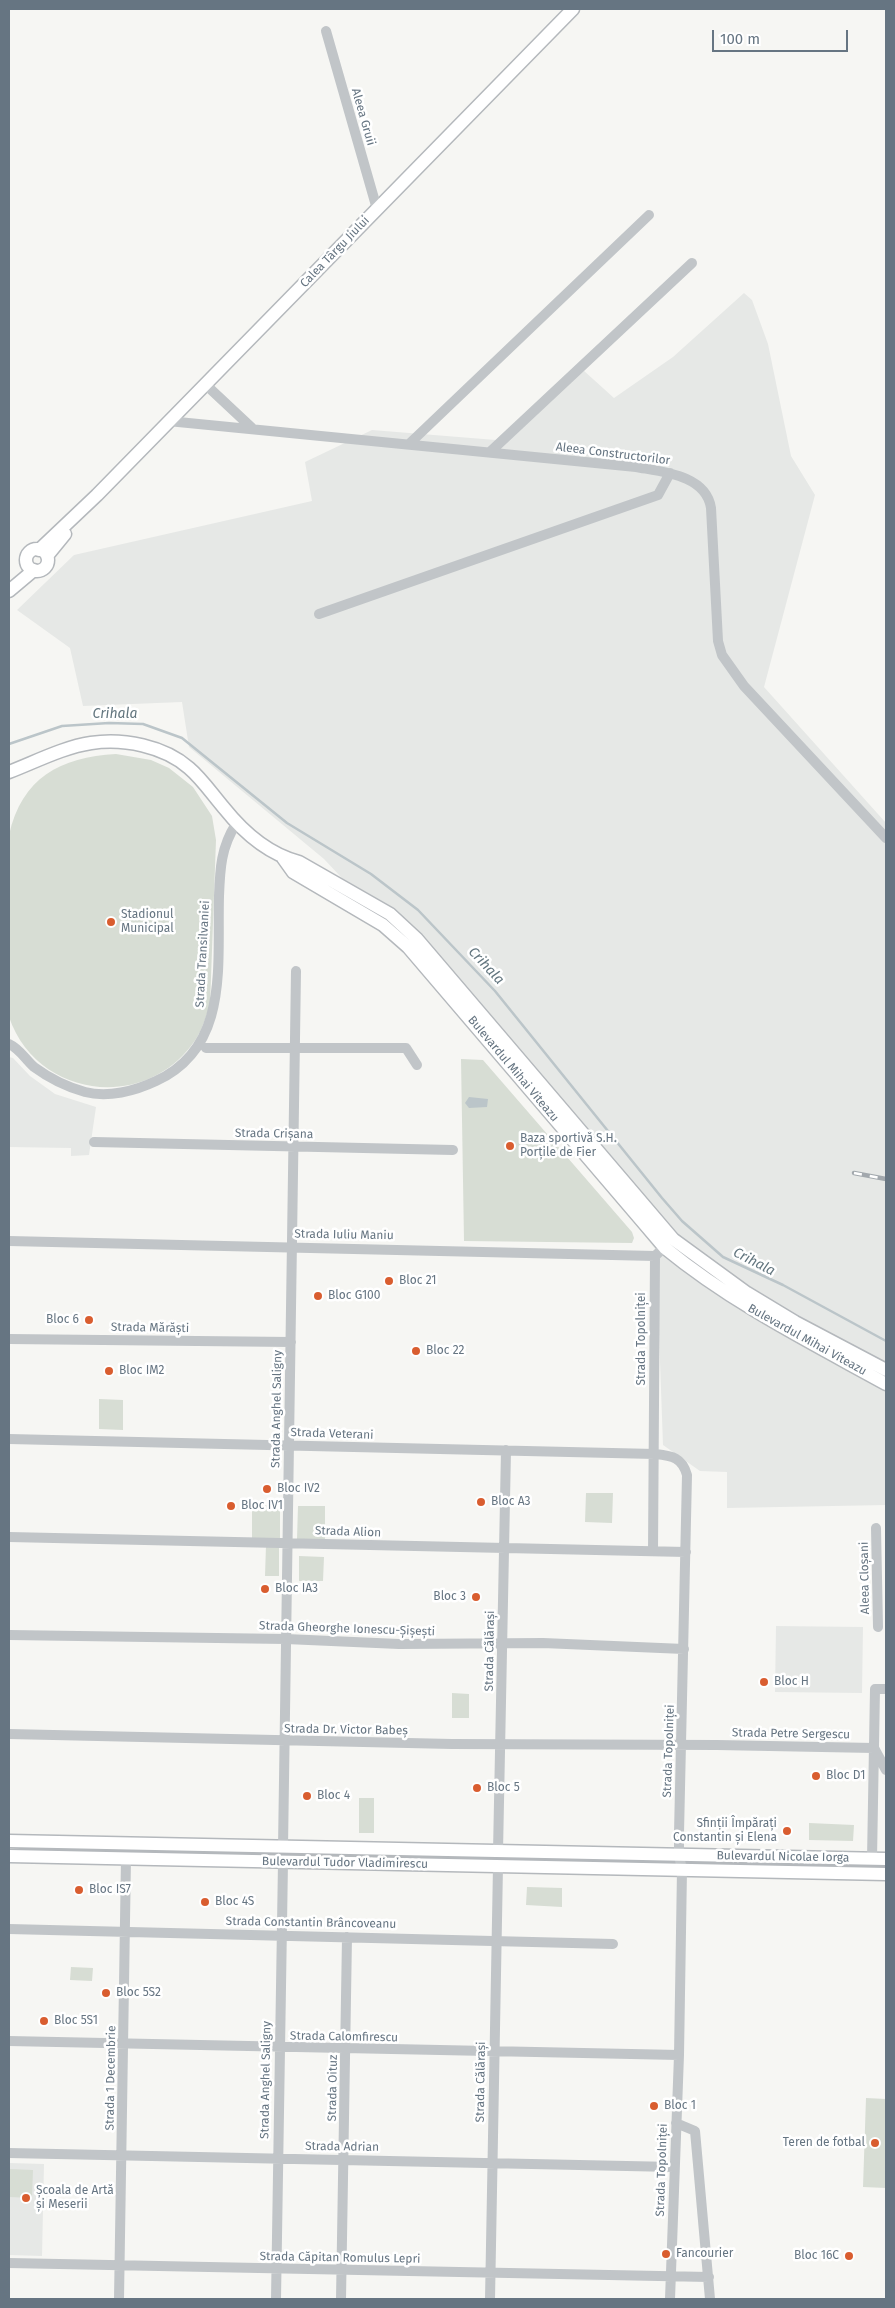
<!DOCTYPE html>
<meta charset="utf-8">
<style>
body{margin:0}
#map{position:relative;width:895px;height:2308px;overflow:hidden;background:#f6f6f3;font-family:"Fira Sans",sans-serif}
canvas{display:block}
.frame{position:absolute;inset:0;border:10px solid #667582;pointer-events:none}
.scale{position:absolute;left:712px;top:30px;width:136px;height:22px;box-sizing:border-box;border:2px solid #667582;border-top:0;padding-left:6px;font-size:15px;line-height:18px;white-space:nowrap;color:#667582;-webkit-text-stroke:4px #fff;paint-order:stroke}
</style>
<div id="map">
<canvas width="895" height="2308"></canvas>
<div class="frame"></div>
<div class="scale">100 m</div>
</div>
<script>
const c = document.querySelector('canvas').getContext('2d');
c.lineJoin = 'round';
function paint(path, color) {
  c.fillStyle = color;
  c.fill(path, 'evenodd');
}
function strokePath(path, color, width, dash) {
  c.strokeStyle = color;
  c.lineWidth = width;
  c.lineCap = dash ? 'butt' : 'round';
  c.setLineDash(dash || []);
  c.stroke(path);
}
function label(font, color, halo, rows, align = 'center') {
  c.font = font + ' "Fira Sans",sans-serif';
  c.lineWidth = 5;
  c.setLineDash([]);
  c.textBaseline = 'middle';
  c.strokeStyle = halo;
  c.fillStyle = color;
  for (const [text, x, y, turn = 0] of rows) {
    c.save();
    c.translate(x, y);
    c.rotate((+turn || 0) * Math.PI / 180);
    c.textAlign = isNaN(turn) ? turn : align;
    if (halo) c.strokeText(text, 0, 0);
    c.fillText(text, 0, 0);
    c.restore();
  }
}
const built = new Path2D(`
 M744 293 752 300 768 344 791 456 815 495 764 687 886 823V1505L727 1508V1472L700 1471 663 1445 656 1250 463 1007 324 859 189 747 182 702 83 706 70 648 17 610 74 555 312 501 305 462 372 430 508 441 583 370 614 398 673 357Z
 M9 1057 13 1058 30 1076 55 1094 96 1107 89 1155 71 1156V1148L9 1147Z
 M776 1626 863 1627 862 1693 775 1692Z
 M9 2163 44 2164 42 2256 9 2255Z`);
const green = new Path2D(`
 M116 754 151 760 169 768 193 787 212 816 216 840 210 1005C205 1019 201 1034 191 1046 140 1112 36 1096 9 1017V835C22 778 60 757 116 754Z
 M461 1059 483 1060 632 1232 634 1238 632 1243 464 1241Z
 M99 1399 123 1400V1430L99 1429Z
 M586 1493H613L612 1523 585 1522Z
 M252 1505H280V1538H252Z
 M298 1506H325V1539H297Z
 M266 1545 279 1546V1576H265Z
 M299 1556 324 1557 323 1581H299Z
 M452 1693 469 1694V1718H452Z
 M359 1798H374V1833H359Z
 M809 1823 854 1825 853 1841 809 1840Z
 M527 1887 562 1888V1907L526 1905Z
 M71 1967 93 1968 92 1981 70 1980Z
 M866 2098 886 2099V2188L863 2187Z
 M9 2169 33 2170 32 2198 9 2197Z`);
const water = new Path2D(`
 M469 1097 488 1099 487 1107 469 1108 465 1103Z`);
const stream = new Path2D(`
 M9 744 62 726 109 723 143 724 182 738 287 823 371 874 418 910 495 991 662 1198 682 1221 723 1257 783 1285 886 1341`);
const minor = new Path2D(`
 M326 31 377 209
 M205 384 252 428
 M168 421 636 467C663 472 706 475 711 508L718 641 722 655 744 686 886 838
 M409 444 649 215
 M490 452 692 263
 M319 614 658 495 670 473
 M9 1044C20 1049 25 1059 34 1067 49 1078 67 1087 85 1092 108 1098 135 1091 156 1081 230 1047 217 965 219 896 220 869 221 847 236 824
 M206 1048H406L417 1065
 M94 1142 453 1150
 M9 1241 655 1256 670 1242
 M9 1339 291 1342
 M9 1439 655 1454C672 1456 682 1457 687 1475L679 1833V1855L682 1870 679 2055 670 2299
 M876 1528 878 1627
 M9 1537 686 1552
 M653 1551 655 1256
 M9 1635 286 1639 399 1644 543 1643 684 1649
 M9 1734 452 1744 717 1745 874 1748 886 1770
 M283 1847 296 971
 M498 1852 506 1450
 M872 1859 875 1689H886
 M9 1929 613 1944
 M9 2041 679 2055
 M676 2123 695 2131 710 2299
 M9 2153 674 2167
 M9 2263 709 2277
 M119 2299 126 1858
 M276 2299 283 1862
 M341 2299 347 1937
 M490 2299 498 1866`);
const major = new Path2D(`
 M26 560a11 11 0 1 1 22 0a11 11 0 1 1-22 0Z
 M39 550 97 495 573 9
 M47 556 65 534
 M9 591 34 570
 M9 772C35 762 64 747 91 743 123 738 164 746 189 768 202 779 212 794 224 808 244 833 268 854 299 862L390 914 417 939 673 1239 747 1293 795 1322 886 1370
 M283 858 293 872 383 925 408 947 665 1248C732 1303 810 1342 886 1384
 M9 1841 886 1859
 M9 1856 886 1874`);
const rail = new Path2D(`
 M854 1173 886 1179`);
const markers = [
 [111,922,5,"#d95d2f"],
 [510,1146,5,"#d95d2f"],
 [389,1281,5,"#d95d2f"],
 [318,1296,5,"#d95d2f"],
 [89,1320,5,"#d95d2f"],
 [416,1351,5,"#d95d2f"],
 [109,1371,5,"#d95d2f"],
 [267,1489,5,"#d95d2f"],
 [481,1502,5,"#d95d2f"],
 [231,1506,5,"#d95d2f"],
 [265,1589,5,"#d95d2f"],
 [476,1597,5,"#d95d2f"],
 [764,1682,5,"#d95d2f"],
 [816,1776,5,"#d95d2f"],
 [477,1788,5,"#d95d2f"],
 [307,1796,5,"#d95d2f"],
 [787,1831,5,"#d95d2f"],
 [79,1890,5,"#d95d2f"],
 [205,1902,5,"#d95d2f"],
 [106,1993,5,"#d95d2f"],
 [44,2021,5,"#d95d2f"],
 [654,2106,5,"#d95d2f"],
 [875,2143,5,"#d95d2f"],
 [26,2198,5,"#d95d2f"],
 [666,2254,5,"#d95d2f"],
 [849,2256,5,"#d95d2f"]
];
const streetNames = [
 ["Aleea Gruii",363,117,74],
 ["Calea Târgu Jiului",335,252,-46],
 ["Aleea Constructorilor",613,454,7],
 ["Strada Transilvaniei",203,954,-87],
 ["Bulevardul Mihai Viteazu",513,1069,50],
 ["Strada Crișana",274,1134,1],
 ["Strada Iuliu Maniu",344,1235,1],
 ["Strada Mărăști",150,1328,1],
 ["Strada Topolniței",642,1339,-90],
 ["Bulevardul Mihai Viteazu",807,1340,29],
 ["Strada Anghel Saligny",277,1409,-89],
 ["Strada Veterani",332,1434,2],
 ["Strada Alion",348,1532,2],
 ["Aleea Cloșani",865,1578,-91],
 ["Strada Gheorghe Ionescu-Șișești",347,1629,2],
 ["Strada Călărași",490,1651,-89],
 ["Strada Dr. Victor Babeș",346,1730,1],
 ["Strada Petre Sergescu",791,1734,1],
 ["Strada Topolniței",669,1751,-88],
 ["Bulevardul Nicolae Iorga",783,1857,1],
 ["Bulevardul Tudor Vladimirescu",345,1863,1],
 ["Strada Constantin Brâncoveanu",311,1923,1],
 ["Strada Calomfirescu",344,2037,1],
 ["Strada 1 Decembrie",111,2078,-89],
 ["Strada Anghel Saligny",266,2080,-89],
 ["Strada Călărași",481,2082,-89],
 ["Strada Oituz",333,2088,-89],
 ["Strada Adrian",342,2147,1],
 ["Strada Topolniței",662,2170,-88],
 ["Strada Căpitan Romulus Lepri",340,2258,1]
];
const poiNames = [
 ["Stadionul",121,915],
 ["Municipal",121,929],
 ["Baza sportivă S.H.",520,1139],
 ["Porțile de Fier",520,1153],
 ["Bloc 21",399,1281],
 ["Bloc G100",328,1296],
 ["Bloc 6",79,1320,"right"],
 ["Bloc 22",426,1351],
 ["Bloc IM2",119,1371],
 ["Bloc IV2",277,1489],
 ["Bloc A3",491,1502],
 ["Bloc IV1",241,1506],
 ["Bloc IA3",275,1589],
 ["Bloc 3",466,1597,"right"],
 ["Bloc H",774,1682],
 ["Bloc D1",826,1776],
 ["Bloc 5",487,1788],
 ["Bloc 4",317,1796],
 ["Sfinții Împărați",777,1824,"right"],
 ["Constantin și Elena",777,1838,"right"],
 ["Bloc IS7",89,1890],
 ["Bloc 4S",215,1902],
 ["Bloc 5S2",116,1993],
 ["Bloc 5S1",54,2021],
 ["Bloc 1",664,2106],
 ["Teren de fotbal",865,2143,"right"],
 ["Școala de Artă",36,2191],
 ["și Meserii",36,2205],
 ["Fancourier",676,2254],
 ["Bloc 16C",839,2256,"right"]
];
const waterNames = [
 ["Crihala",115,714],
 ["Crihala",486,966,47],
 ["Crihala",754,1262,27]
];
paint(built, '#e6e8e6');
paint(green, '#d7ddd4');
paint(water, '#bbc5c9');
strokePath(stream, '#bbc5c9', 2.5);
strokePath(major, '#b4b8bc', 15);
strokePath(minor, '#c1c5c8', 10);
strokePath(major, '#fff', 12);
strokePath(rail, '#a2a8ad', 4.5);
strokePath(rail, '#fff', 2.5, [8]);
for (const [x, y, r, color] of markers) {
  const dot = new Path2D();
  dot.arc(x, y, r, 0, 2 * Math.PI);
  c.fillStyle = color;
  c.fill(dot);
  strokePath(dot, '#fff', 2);
}
label('12px', '#667582', '#fff', streetNames);
label('12px', '#667582', '#fff', poiNames, 'left');
label('italic 14px', '#63767f', '#fff', waterNames);
</script>
